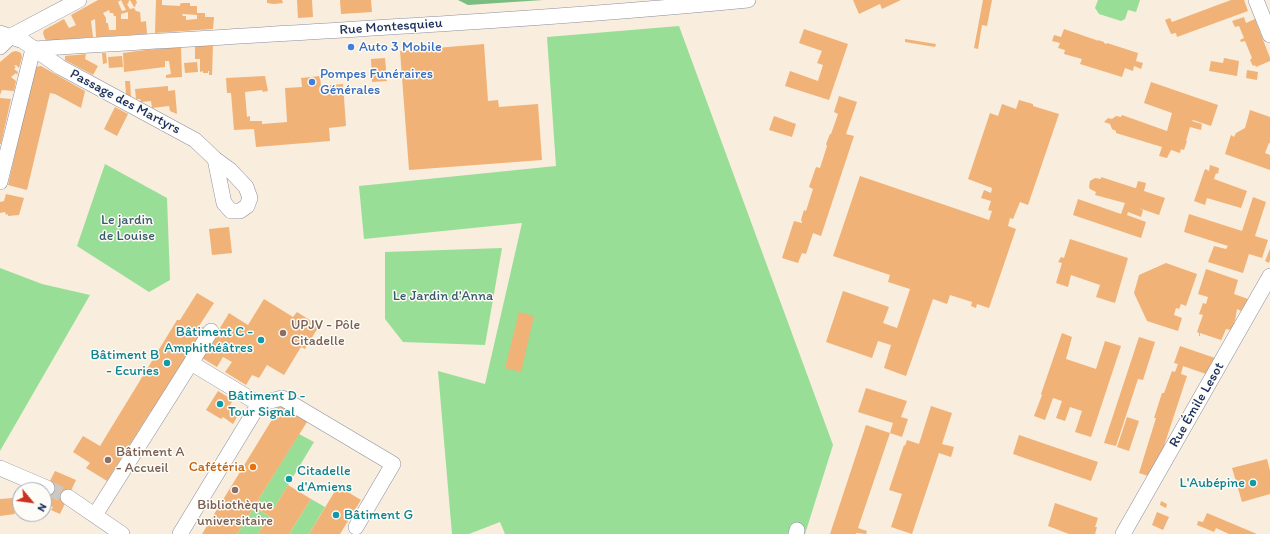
<!DOCTYPE html>
<meta charset="utf-8">
<style>
body{margin:0}
#map{position:relative;width:1270px;height:534px;overflow:hidden;background:#f9eddd;font-family:Itim,sans-serif}
canvas{display:block}
.north{position:absolute;left:12px;top:482px;width:40px;height:40px;box-sizing:border-box;background:#fdfcf7;border:1px solid #a3aaba;border-radius:50%;rotate:119deg;font-size:11px;font-weight:700;line-height:16px;text-align:center;color:#1b2f5e}
.north::after{content:'';display:block;margin:auto;width:14px;height:18px;background:#c8321e;clip-path:polygon(50% 0,100% 100%,50% 72%,0 100%)}
</style>
<div id="map">
<canvas width="1270" height="534"></canvas>
<div class="north">N</div>
</div>
<script>
const c = document.querySelector('canvas').getContext('2d');
c.lineJoin = 'round';
function paint(path, color) {
  c.fillStyle = color;
  c.fill(path, 'evenodd');
}
function strokePath(path, color, width, dash) {
  c.strokeStyle = color;
  c.lineWidth = width;
  c.lineCap = dash ? 'butt' : 'round';
  c.setLineDash(dash || []);
  c.stroke(path);
}
function label(font, color, halo, rows, align = 'center') {
  c.font = font + ' Itim,sans-serif';
  c.lineWidth = 3;
  c.setLineDash([]);
  c.textBaseline = 'middle';
  c.strokeStyle = halo;
  c.fillStyle = color;
  for (const [text, x, y, turn = 0] of rows) {
    c.save();
    c.translate(x, y);
    c.rotate((+turn || 0) * Math.PI / 180);
    c.textAlign = isNaN(turn) ? turn : align;
    if (halo) c.strokeText(text, 0, 0);
    c.fillText(text, 0, 0);
    c.restore();
  }
}
const green = new Path2D(`
 M1098 0H1140L1136 12 1128 10 1125 19 1121 21 1099 14 1095 8Z
 M679 26 833 445 805 534H505L500 522 469 534H452L438 371 485 384 522 223 364 239 359 186 556 166 547 37Z
 M105 164 167 198 170 280 149 292 77 246Z
 M502 248 485 345 403 342 385 319V252Z
 M0 268 42 284 90 295 0 451Z
 M299 434 314 442 273 510 258 500Z
 M311 499 325 507 309 534H289Z
 M254 507 269 516 258 534H237Z`);
const forest = new Path2D(`
 M458 0H543L468 5Z`);
const building = new Path2D(`
 M98 0H136L137 3 135 5 136 6 134 7 130 0 128 2 129 3 127 4 130 9 134 8 136 11 140 12 141 22 146 21 147 34 96 37 95 19 91 21 93 37 48 41 45 39 43 33 44 30 64 19 69 28 76 25 71 15ZM121 0 126 10 122 11 118 2ZM109 10 110 13H113L114 16H116V30H109L108 23H106V18L103 13ZM128 12V19H121V14Z
 M156 0H162V5L180 6V4L182 3H190V6H197V13H205V17H214L213 29 155 33ZM182 14 197 15V19L186 20V16H183Z
 M267 0H282L283 3 274 4 267 3Z
 M297 0H312L313 17 298 18Z
 M340 0H371L372 12 341 14Z
 M853 0H901L882 9 880 4 859 14Z
 M983 0H992L987 26 982 25 978 49 974 48Z
 M1231 0H1244L1248 11 1177 37 1176 33 1171 34 1165 20 1170 18 1172 22Z
 M1244 17 1246 23 1255 19 1270 58V61L1256 67 1255 65 1253 66 1250 60 1252 58 1245 41 1241 42 1240 40 1244 38 1239 26 1235 27 1232 21Z
 M804 29 848 44 829 100 785 86 790 71 818 81 823 65 817 63 822 51 799 43Z
 M1064 29 1096 40 1098 41V40L1104 42V43L1107 44V43L1138 53 1136 61 1143 63 1141 69 1134 66 1133 71 1125 68 1122 77 1080 64 1082 59 1064 54 1065 50 1058 48 1060 43 1052 41 1054 35 1061 37Z
 M905 39 936 44 935 47 905 42Z
 M484 44 488 101 498 100 499 107 538 104 542 160 409 170 400 51Z
 M213 45 212 75H209V71H208V73H203V71L200 72V59H195V46Z
 M181 47 182 77 166 78V75L171 74 169 61H165V67L124 72 123 53 145 50Z
 M16 51 21 53 22 57 19 68 16 65 14 66 16 67 14 69 18 72 17 75 16 73 11 77 16 81 14 91 2 90 0 95V62L12 52Z
 M102 53H106L107 63 103 64Z
 M86 54 85 59 98 66 93 75 65 60V56Z
 M122 56 123 67 109 68 108 57Z
 M385 58 387 81 372 82 371 59Z
 M1224 58 1239 61 1237 76 1209 71 1211 61 1223 63Z
 M197 62 198 72 185 73 184 63Z
 M41 66 85 91 81 108 55 94 50 93 27 190 8 185 35 67Z
 M1247 70 1258 72 1257 80 1246 78Z
 M265 76 268 91 263 92 262 90 245 92 247 117 250 116V121H262V124L287 122 285 88 302 87 301 78 320 76 321 86 343 84 346 126 329 128 330 141 256 147 254 129 234 130 231 93H227L226 78Z
 M125 81H130L131 97 126 94Z
 M1151 82 1218 105 1211 126 1193 120 1192 121 1202 124 1201 130 1190 127 1186 141H1187L1184 150 1181 149 1180 153 1171 150 1167 158 1159 156 1162 147 1116 133V131L1112 129 1110 124 1104 122 1108 118 1112 119 1116 116 1121 117 1122 115 1167 131 1172 113 1144 103Z
 M168 86V91L175 90 177 114 170 111 169 106 152 108 151 101 141 102 140 99H136L135 89Z
 M839 96 857 102 846 134 854 136 821 236 813 233 806 254 802 253 798 263 782 258 794 221 802 223V222L801 220 804 210 806 211 813 189 809 187 816 167 820 168 827 146 826 144 830 134H831L838 114 834 112Z
 M0 98 11 99 1 144H0Z
 M1019 100 1033 104V106L1059 114 1028 205 1020 202 1013 219 1010 218 1008 226 1016 229 989 308 977 304 976 308 971 306 972 302 950 295 947 304 933 299 906 376 884 368 891 345 878 341 872 358 826 342 843 291 889 307 883 323 897 328 910 289 888 282 890 275 833 256 860 176 989 220 992 211 988 210 991 201 981 198 984 190 991 193 992 188 968 179 990 113 998 116 1002 104 1016 109Z
 M115 107 128 114 117 136 104 129Z
 M1250 110 1270 117V143H1269L1265 153 1270 155V170L1225 154 1231 135 1234 137 1236 133 1245 128Z
 M774 116 796 124 792 137 769 130Z
 M1210 165 1219 168 1218 174 1216 173 1214 179 1247 191 1241 208 1207 198 1205 205 1194 201 1205 169 1209 171Z
 M1101 177 1135 188H1136L1138 181 1146 183 1144 191 1165 198 1159 215 1139 208 1143 210 1141 217 1128 212 1127 215 1146 222 1141 238 1073 215 1078 199 1121 214 1125 203 1095 195 1096 192 1090 189 1089 187 1090 181 1095 178 1101 179Z
 M6 194 24 198 19 215 8 216V214L6 215 5 212 0 213V202L4 201Z
 M1253 197 1266 202 1255 236 1268 240 1262 258 1249 254 1243 273 1208 262 1214 246 1226 249 1228 246 1184 232 1189 214 1242 231Z
 M229 227 232 253 212 255 209 229Z
 M1070 239 1128 258 1115 303 1096 297 1100 285 1071 275 1068 287 1056 283 1062 263 1058 262 1061 257 1064 258Z
 M1270 249V260L1269 263 1265 261Z
 M1166 263 1197 274 1186 306 1181 304 1179 309 1176 308 1174 315 1182 318 1178 331 1147 321 1134 293 1139 275Z
 M1206 269 1238 280 1234 294 1248 299 1241 311 1237 309 1235 321 1233 322H1235L1231 330 1226 329 1220 343 1221 340 1200 333V336H1199V333L1197 332 1203 315 1199 314 1203 303 1206 304 1208 297 1198 294Z
 M197 293 214 303 199 326 205 328 153 412 151 411 107 481 86 468 90 463 73 452 83 436 100 446 177 320H180Z
 M264 299 293 317 297 312 319 326 305 349 301 347 284 375 267 365 259 378 252 375 246 385 225 372 232 362 223 357 217 367 202 358 229 313 248 325Z
 M519 312 534 316 521 372 505 368Z
 M1062 333 1072 337 1066 359 1096 369 1105 341 1121 346 1091 437 1075 432 1082 411 1070 407 1065 421 1056 418 1062 401 1053 398 1045 420 1034 416 1042 395 1041 394Z
 M1139 337 1155 342 1143 380 1138 379 1116 446 1104 443Z
 M1180 346 1215 358 1206 374 1183 366 1181 374 1187 376 1164 446V447L1148 476 1139 473 1156 418H1154L1162 393H1164L1172 371 1175 372 1178 364 1174 363Z
 M866 388 907 401 901 417 908 419 902 437 890 433 893 423 858 412Z
 M218 391 233 400 229 407 241 410 233 424 223 417 221 419 206 410Z
 M279 405 307 422 258 500 273 510 288 485 311 499 289 534H258L269 516 254 507 237 534H202L273 418 272 417Z
 M931 406 952 413 942 444 954 447 951 457 939 453 912 534 891 527 902 494 889 490 904 445 905 446 907 440 919 444Z
 M1127 417 1139 421 1129 451 1117 447Z
 M866 425 890 433 858 528 867 531 866 534 856 533V534H830Z
 M1019 435 1098 462 1091 481 1013 454Z
 M1267 459 1270 471V494L1242 502 1232 468Z
 M55 471 76 480 60 514 51 510 53 507 44 502V493Z
 M338 486 361 500 340 534H309Z
 M13 498 15 514 0 516V499Z
 M1161 501 1167 504 1166 508 1160 505Z
 M1055 503 1098 518 1095 527H1097L1095 534H1069L1048 526Z
 M1157 512 1169 517 1163 530 1152 525Z
 M1207 513 1257 534H1229L1216 528 1214 532 1197 525 1198 521 1203 522Z`);
const minorTunnel = new Path2D(`
 M47 488 68 497`);
const minor = new Path2D(`
 M1256 0 1270 35
 M0 33 23 41 60 67 195 140 215 159 230 170 246 187 250 198 247 206 240 211H231L224 203 215 159
 M0 47 11 36 79 0
 M33 49C272 33 510 23 748 0
 M0 182 33 49
 M259 404 282 398 393 464 356 527
 M0 468 47 488
 M68 497 122 534
 M95 515 211 331
 M180 534 259 404 191 363
 M796 534 797 530
 M1123 534 1270 276`);
const markers = [
 [351,47,4,"#3f7fe0"],
 [312,82,4,"#3f7fe0"],
 [283,333,4,"#8d6e63"],
 [261,340,4,"#0f9aa8"],
 [167,363,4,"#0f9aa8"],
 [220,404,4,"#0f9aa8"],
 [108,460,4,"#8d6e63"],
 [253,467,4,"#e8710a"],
 [289,479,4,"#0f9aa8"],
 [1253,483,4,"#0f9aa8"],
 [235,490,4,"#8d6e63"],
 [336,515,4,"#0f9aa8"]
];
const streetNames = [
 ["Rue Montesquieu",391,27,-4],
 ["Passage des Martyrs",125,102,28],
 ["Rue Émile Lesot",1197,405,-60]
];
const shopNames = [
 ["Auto 3 Mobile",359,47],
 ["Pompes Funéraires",320,74],
 ["Générales",320,90]
];
const parkNames = [
 ["Le jardin",127,220],
 ["de Louise",127,236],
 ["Le Jardin d'Anna",443,296]
];
const educationNames = [
 ["UPJV - Pôle",291,325],
 ["Citadelle",291,341],
 ["Bâtiment A",116,452],
 ["- Accueil",116,468],
 ["Bibliothèque",235,505,"center"],
 ["universitaire",235,521,"center"]
];
const cultureNames = [
 ["Bâtiment C -",253,332],
 ["Amphithéâtres",253,348],
 ["Bâtiment B",159,355],
 ["- Ecuries",159,371],
 ["Bâtiment D -",228,396,"left"],
 ["Tour Signal",228,412,"left"],
 ["Citadelle",297,471,"left"],
 ["d'Amiens",297,487,"left"],
 ["L'Aubépine",1245,483],
 ["Bâtiment G",344,515,"left"]
];
const foodNames = [
 ["Cafétéria",245,467]
];
paint(green, '#98de97');
paint(forest, '#7abd80');
paint(building, '#f1b277');
strokePath(minorTunnel, '#cdc7c4', 15, [15, 8]);
strokePath(minor, '#8a8e9e', 16);
strokePath(minor, '#fff', 15);
for (const [x, y, r, color] of markers) {
  const dot = new Path2D();
  dot.arc(x, y, r, 0, 2 * Math.PI);
  c.fillStyle = color;
  c.fill(dot);
  strokePath(dot, '#fdfcf7', 1.5);
}
label('14px', '#1b2f5e', '#fdfcf7', streetNames);
label('14px', '#366cbe', '#fdfcf7', shopNames, 'left');
label('14px', '#3a5b6c', '#fdfcf7', parkNames);
label('14px', '#785e54', '#fdfcf7', educationNames, 'left');
label('14px', '#0d838f', '#fdfcf7', cultureNames, 'right');
label('14px', '#c56008', '#fdfcf7', foodNames, 'right');
</script>
